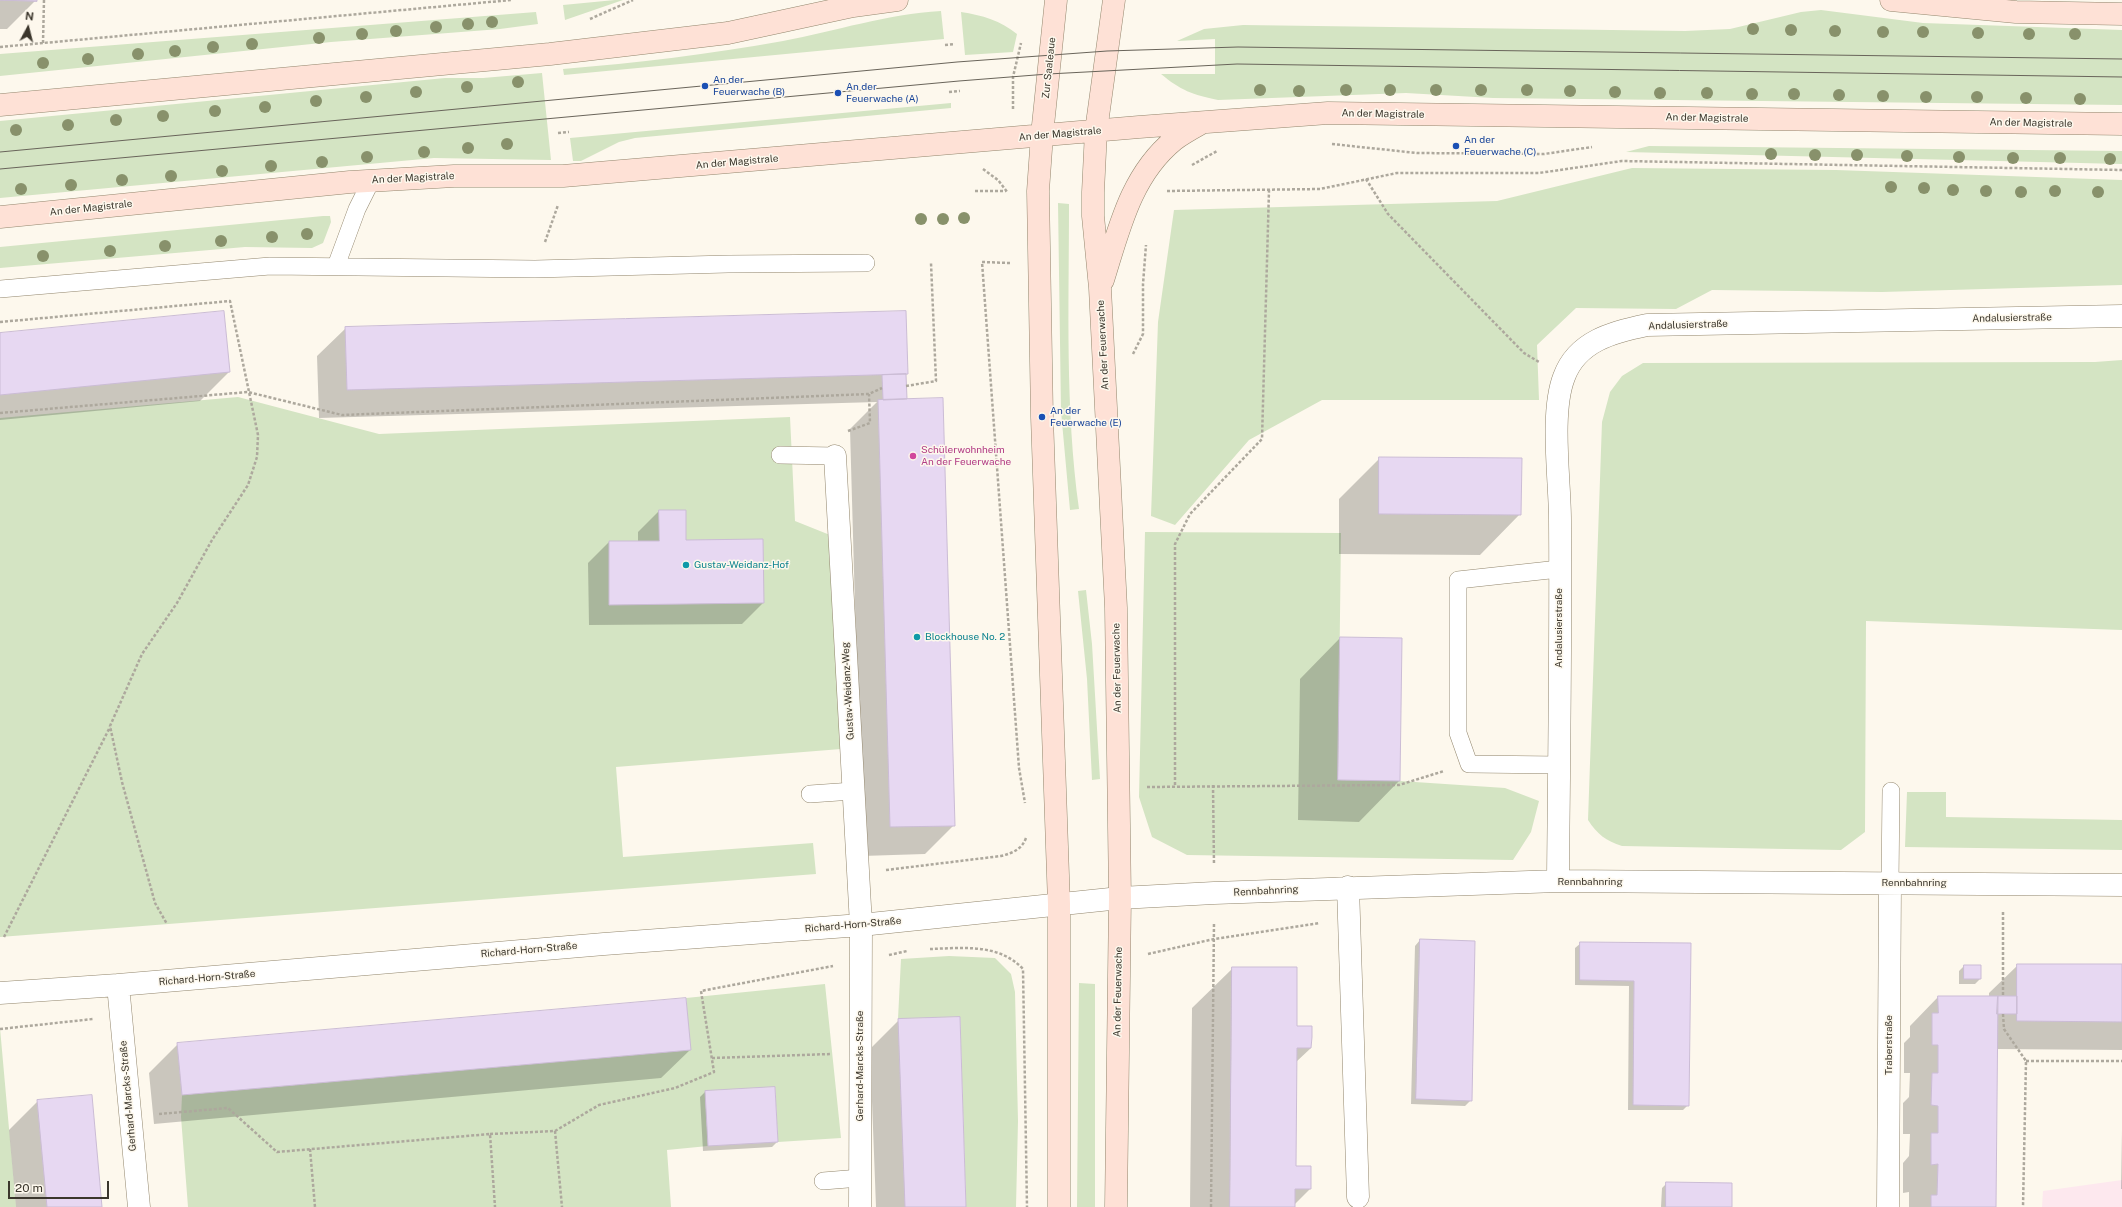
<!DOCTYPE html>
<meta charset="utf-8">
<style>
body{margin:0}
#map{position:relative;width:2122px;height:1207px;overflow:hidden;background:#fdf8ed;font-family:"Public Sans",sans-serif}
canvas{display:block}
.north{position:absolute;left:8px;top:8px;width:40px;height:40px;-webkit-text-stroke:3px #fdf8ed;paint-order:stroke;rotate:7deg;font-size:11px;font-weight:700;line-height:16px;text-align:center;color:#3b362c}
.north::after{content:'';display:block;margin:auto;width:14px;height:18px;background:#3b362c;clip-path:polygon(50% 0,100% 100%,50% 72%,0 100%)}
.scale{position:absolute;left:8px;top:1181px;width:101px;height:18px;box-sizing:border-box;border:2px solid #3b362c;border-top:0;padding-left:5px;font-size:12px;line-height:14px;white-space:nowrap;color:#3b362c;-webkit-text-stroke:3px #fdf8ed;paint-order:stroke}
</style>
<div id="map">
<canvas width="2122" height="1207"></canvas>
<div class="north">N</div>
<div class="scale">20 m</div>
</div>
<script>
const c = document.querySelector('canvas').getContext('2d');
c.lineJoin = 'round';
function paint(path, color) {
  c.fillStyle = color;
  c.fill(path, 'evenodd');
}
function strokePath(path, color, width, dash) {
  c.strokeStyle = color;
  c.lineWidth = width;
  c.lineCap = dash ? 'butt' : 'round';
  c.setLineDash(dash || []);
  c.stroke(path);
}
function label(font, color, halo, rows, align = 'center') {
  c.font = font + ' "Public Sans",sans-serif';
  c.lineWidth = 3;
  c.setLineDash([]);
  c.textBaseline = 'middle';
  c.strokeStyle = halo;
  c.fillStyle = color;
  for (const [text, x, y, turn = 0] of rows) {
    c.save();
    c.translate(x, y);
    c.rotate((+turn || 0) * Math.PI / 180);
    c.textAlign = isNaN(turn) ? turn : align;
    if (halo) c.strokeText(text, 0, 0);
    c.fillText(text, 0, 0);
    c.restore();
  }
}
const education = new Path2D(`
 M2122 1180V1207H2042L2043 1191Z`);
const green = new Path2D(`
 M615 0H623L565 20 563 5Z
 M1821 10 1923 23 2122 30V105L1493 98 1406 93 1218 100C1193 95 1180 90 1161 74H1215V39L1177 41 1204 29 1243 25 1685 31 1730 29 1801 12Z
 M941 11 944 39 564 75 563 69C637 63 710 54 783 41 836 31 887 14 941 11Z
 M536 12 538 24 500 29 331 42 0 76V54Z
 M961 12C982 15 1001 21 1017 34L1013 52 965 55Z
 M542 73 551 160 434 158 0 198V121L445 78H483Z
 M951 103V108L635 138 619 142 581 161H573L570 138Z
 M1649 146 2122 151V164L1626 152Z
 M1632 168 1836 170 2122 180V285L1882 292 1712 290 1676 309 1576 308 1537 345 1539 400H1322L1249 440 1175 525 1151 516 1158 322 1174 210 1497 201Z
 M1058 203 1069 204C1069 306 1065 408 1079 509L1070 510 1061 411Z
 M323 216H330L331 222 323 243 312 248 245 247 0 268V247Z
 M2122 360V630L1866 621 1865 832 1841 850 1622 846C1606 841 1597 834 1588 820L1602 422 1610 392 1622 376 1643 363 2095 362Z
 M238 397 379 434 790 417 795 521 830 535 841 749 616 767 623 857 813 843 816 874 0 937V418Z
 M1145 532 1341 533 1338 780 1400 781 1505 788 1539 801 1531 832 1513 860 1187 855 1152 837 1139 797Z
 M1086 590 1092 644 1100 779 1092 780 1087 679 1078 591Z
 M1907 792H1946V817L2122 820V850L1905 847Z
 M949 956 995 958 1011 974 1015 992 1018 1121 1016 1207H966L960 1017 898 1019 901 959Z
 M1079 983 1095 984V1207H1077Z
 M825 984 841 1138 778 1142 775 1087 705 1091 708 1146 667 1150 671 1207H188L181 1117 182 1095 690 1050 686 998Z
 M0 1028 16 1207H0Z`);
const shadow = new Path2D(`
 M0 0H36L7 29H0Z
 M346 328 907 374 905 376 906 398 904 400 954 825 925 854 862 856 850 429 877 402 319 418 317 356Z
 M0 334 229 372 200 401 0 420Z
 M1380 458 1520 514 1480 555 1339 554V499Z
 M659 511H685V541L763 603 742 624 589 625 588 563 609 542H638V532Z
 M1340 638 1399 781 1359 822 1298 820 1300 679Z
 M1420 940 1471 1100 1465 1106 1411 1104 1415 946Z
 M1581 943 1690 944 1688 1105 1683 1110H1628L1629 986 1575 985V948Z
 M2018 965H2122V1050L1996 1049 1995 1207H1909V1192L1903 1193V1163L1909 1156 1910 1134H1903V1103L1909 1097 1910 1073H1904V1043L1910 1037V1026L1938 997H1989V993Z
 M1964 966H1980V979L1975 984H1959V971Z
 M1233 968 1311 1048 1296 1062 1295 1167H1310V1189L1294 1205V1207H1190L1192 1008Z
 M899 1020 965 1207H876L870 1049Z
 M178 1044 690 1050 661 1078 154 1124 149 1073Z
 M774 1088 777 1142 772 1147 703 1151 700 1097 705 1092Z
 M38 1101 101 1207H16L9 1130Z
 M2122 1130V1189H2121Z
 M1667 1183 1731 1207H1661L1662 1188Z`);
const building = new Path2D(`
 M0 0H37V1Z
 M224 311 230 372 0 395V333Z
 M906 311 908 374 347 390 345 327Z
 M906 374 907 399 883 400 882 375Z
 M943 398 955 826 890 827 878 400Z
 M1379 457 1522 458 1521 515 1379 514Z
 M659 510H686V540L763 539 764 603 609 605V541H659Z
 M1340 637 1402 638 1400 781 1338 780Z
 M1420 939 1475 941 1472 1101 1416 1099Z
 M1580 942 1691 943 1689 1106 1633 1105 1634 981 1580 980Z
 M2017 964H2122V1022L2017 1021Z
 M1964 965H1981V979H1964Z
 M1232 967H1297V1026H1312V1037L1311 1048H1297L1296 1166H1311V1189H1295V1207H1230Z
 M1938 996H1998L1996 1207H1931V1195H1937L1938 1164 1931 1165V1133H1938V1106L1931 1105 1932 1073H1938V1045H1932V1013H1938Z
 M1998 996H2017V1014H1997Z
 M686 998 691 1050 182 1095 177 1043Z
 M960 1017 966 1207H905L898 1019Z
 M775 1087 778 1142 708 1146 705 1091Z
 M92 1095 102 1207H47L37 1100Z
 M1666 1182 1732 1183V1207H1666Z`);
const path = new Path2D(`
 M590 19 633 0
 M43 43 44 0
 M945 45 955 44
 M0 47 511 0
 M949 92 960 91
 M1013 109V77L1021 43
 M558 133 569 132
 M1332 144 1417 153 1544 154 1592 147
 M1192 165 1217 151
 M983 169 998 180 1008 193
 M1366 179 1388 214 1524 353 1539 362
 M975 191H1006
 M1167 191 1320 189 1397 173H1539L1622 161 2122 170
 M545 242 558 205
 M1010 263 982 262 1019 768 1025 803
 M0 322 230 301 258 435 257 457 248 485 212 540 177 603 142 654 110 726 122 782 155 903 167 924
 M1133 354 1143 334V284L1146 245
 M906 386 936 381 931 263
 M0 413 248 392 342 415 869 394 882 388
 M848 431 870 423 869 394
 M1175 785V544L1190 514 1262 439 1269 190
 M1213 785 1214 865
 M1147 787 1399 785 1444 771
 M886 870 1001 856C1013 853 1022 849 1026 838
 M2003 912V996
 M4 937 110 727
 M930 949C962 948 999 943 1023 969L1027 1207
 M1148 954 1214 939 1320 923
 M889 955 907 951
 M2003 1014 2004 1029 2026 1061 2023 1207
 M0 1029 93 1019
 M712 1058 831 1054
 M2026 1061H2122
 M159 1114 228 1108 277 1152 490 1134 495 1207
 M555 1131 599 1105 675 1088 714 1072 701 991 833 966
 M490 1134 555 1131 562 1207
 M310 1149 315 1207
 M1211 1207 1214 922`);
const lane = new Path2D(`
 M336 266 357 209 371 181
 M0 289 270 266 535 269 728 264 866 263
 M780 455 835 456
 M1559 765 1469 764 1458 733V580L1559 569
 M810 794 853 791
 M1890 883 1891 791
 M823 1181 860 1178`);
const street = new Path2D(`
 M835 456 861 925 860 1207
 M1558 881C1559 761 1561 641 1560 520 1560 481 1550 413 1564 377 1577 341 1613 332 1647 325L2122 316
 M1348 887 1358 1197
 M118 985 139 1207
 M0 993 118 985 604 944 861 925 1120 898 1214 893 1558 881 2122 885
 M1888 1207 1890 883`);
const secondary = new Path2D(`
 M1056 0 1042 135 1038 191 1042 417 1059 904V1207
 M1114 0 1096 131 1093 192V216L1100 288 1116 608 1120 898 1116 1207
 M1891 0 2016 12 2122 14
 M0 105 550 54 728 33 853 6 897 0
 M0 217 350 182 454 176H563L1139 127 1328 113 2122 124
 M1103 280C1119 229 1131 175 1174 140 1182 134 1191 129 1200 124`);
const tram = new Path2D(`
 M0 152 957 62 1107 51 1238 47 2122 59
 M0 169 959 81 1048 74 1237 64 2122 77`);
const trees = [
 [492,22],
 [468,24],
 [436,27],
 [1753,29],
 [1791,30],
 [396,31],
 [1835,31],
 [1883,32],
 [1923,32],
 [1978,33],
 [362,34],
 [2029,34],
 [2075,34],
 [319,38],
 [252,44],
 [213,47],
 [175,51],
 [138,54],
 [88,59],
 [43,63],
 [518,82],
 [467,87],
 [1260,90],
 [1346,90],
 [1390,90],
 [1436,90],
 [1481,90],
 [1527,90],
 [1299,91],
 [1570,91],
 [416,92],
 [1615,92],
 [1660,93],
 [1707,93],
 [1752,94],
 [1794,94],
 [1839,95],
 [1883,96],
 [366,97],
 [1926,97],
 [1977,97],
 [2026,98],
 [2080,99],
 [316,101],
 [265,107],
 [215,111],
 [163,116],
 [116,120],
 [68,125],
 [16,130],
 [507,144],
 [468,148],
 [424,152],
 [1771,154],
 [1815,155],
 [1857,155],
 [1907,156],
 [367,157],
 [1959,157],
 [2013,158],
 [2060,158],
 [2110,159],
 [322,162],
 [271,166],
 [222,171],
 [171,176],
 [122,180],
 [71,185],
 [1891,187],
 [1924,188],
 [21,189],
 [1953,190],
 [1986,191],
 [2055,191],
 [2021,192],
 [2098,192],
 [964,218],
 [921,219],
 [943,219],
 [307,234],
 [272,237],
 [221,241],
 [165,246],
 [110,251],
 [43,256]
];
const markers = [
 [705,86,4,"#1a4fb4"],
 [838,93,4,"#1a4fb4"],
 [1456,146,4,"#1a4fb4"],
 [1042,417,4,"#1a4fb4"],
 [913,456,4,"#d1479c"],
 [686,565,4,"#0f9aa8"],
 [917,637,4,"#0f9aa8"]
];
const streetNames = [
 ["Zur Saaleaue",1049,68,-84],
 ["An der Magistrale",1383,114,1],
 ["An der Magistrale",1707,118,1],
 ["An der Magistrale",2031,123,1],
 ["An der Magistrale",1060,134,-5],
 ["An der Magistrale",737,162,-5],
 ["An der Magistrale",413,178,-3],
 ["An der Magistrale",91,208,-6],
 ["Andalusierstraße",2012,318,-1],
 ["Andalusierstraße",1688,325,-2],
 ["An der Feuerwache",1103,345,-93],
 ["Andalusierstraße",1559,628,-90],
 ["An der Feuerwache",1117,668,-91],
 ["Gustav-Weidanz-Weg",848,691,-93],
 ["Rennbahnring",1590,882],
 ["Rennbahnring",1914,883],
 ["Rennbahnring",1266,891,-3],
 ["Richard-Horn-Straße",853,925,-5],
 ["Richard-Horn-Straße",529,950,-5],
 ["Richard-Horn-Straße",207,978,-5],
 ["An der Feuerwache",1118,992,-89],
 ["Traberstraße",1889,1045,-90],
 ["Gerhard-Marcks-Straße",860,1066,-90],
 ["Gerhard-Marcks-Straße",128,1096,-95]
];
const transitNames = [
 ["An der",713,80],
 ["Feuerwache (B)",713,92],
 ["An der",846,87],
 ["Feuerwache (A)",846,99],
 ["An der",1464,140],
 ["Feuerwache (C)",1464,152],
 ["An der",1050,411],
 ["Feuerwache (E)",1050,423]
];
const hotelNames = [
 ["Schülerwohnheim",921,450],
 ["An der Feuerwache",921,462]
];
const cultureNames = [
 ["Gustav-Weidanz-Hof",694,565],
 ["Blockhouse No. 2",925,637]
];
paint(education, '#fde8ee');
paint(green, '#d4e4c3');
paint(shadow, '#0003');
paint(building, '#e7d8f2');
strokePath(building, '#cbbcd5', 1);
strokePath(lane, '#92866d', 18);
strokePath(street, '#92866d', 23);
strokePath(secondary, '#92866d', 23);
strokePath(path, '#ada89d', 2.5, [3, 2]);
strokePath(lane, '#fff', 17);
strokePath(street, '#fff', 22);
strokePath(secondary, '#fee1d6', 22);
strokePath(tram, '#69645a', 1);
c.fillStyle = '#88916b';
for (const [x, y] of trees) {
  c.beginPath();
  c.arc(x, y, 6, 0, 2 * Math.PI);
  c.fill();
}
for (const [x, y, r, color] of markers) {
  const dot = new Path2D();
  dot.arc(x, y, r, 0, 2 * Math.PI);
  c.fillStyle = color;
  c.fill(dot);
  strokePath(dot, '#fdf8ed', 1.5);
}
label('10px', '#3b362c', '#fdf8ed', streetNames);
label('10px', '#164399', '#fdf8ed', transitNames, 'left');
label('10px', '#b23c85', '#fdf8ed', hotelNames, 'left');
label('10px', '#0d838f', '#fdf8ed', cultureNames, 'left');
</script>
